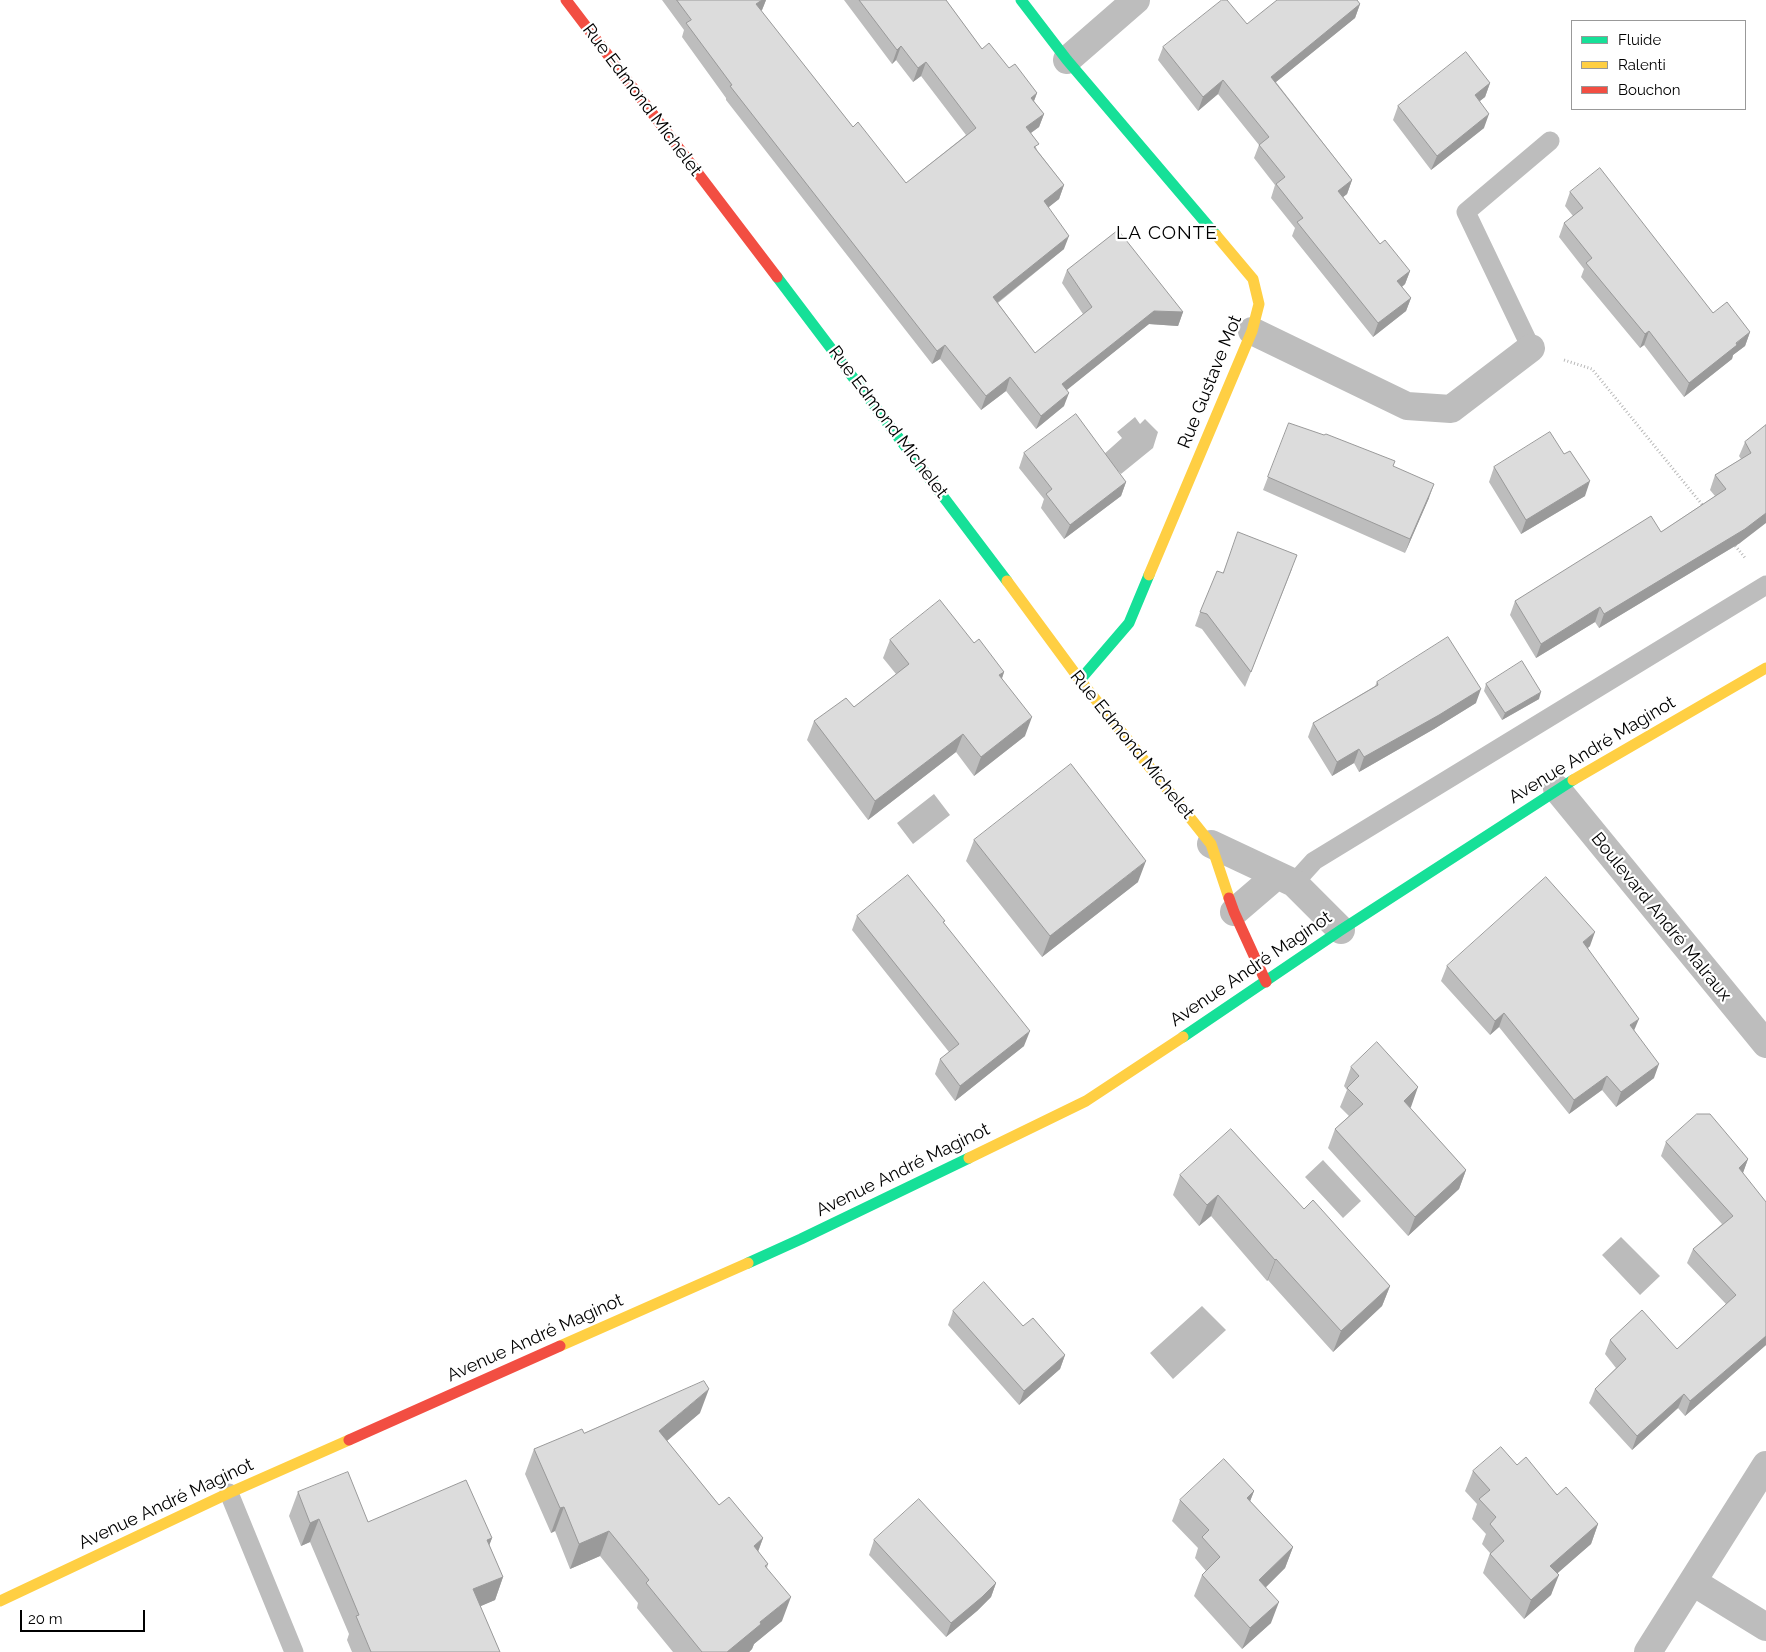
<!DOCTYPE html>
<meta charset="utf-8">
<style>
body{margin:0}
#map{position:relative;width:1766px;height:1652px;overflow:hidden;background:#fff;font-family:Raleway,sans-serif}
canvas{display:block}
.legend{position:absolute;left:1571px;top:20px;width:175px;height:90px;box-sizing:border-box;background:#fff;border:1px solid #999;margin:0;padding:6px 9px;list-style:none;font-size:15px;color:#000}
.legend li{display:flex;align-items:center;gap:10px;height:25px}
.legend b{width:25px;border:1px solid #999}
.scale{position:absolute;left:20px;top:1610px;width:125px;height:22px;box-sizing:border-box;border:2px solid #000;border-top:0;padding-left:6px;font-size:15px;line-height:18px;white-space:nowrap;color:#000;-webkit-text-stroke:4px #fff;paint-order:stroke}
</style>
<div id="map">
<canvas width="1766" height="1652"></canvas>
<ul class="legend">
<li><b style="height:6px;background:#16e098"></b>Fluide</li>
<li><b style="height:6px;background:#ffcf43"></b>Ralenti</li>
<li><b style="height:6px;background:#f24e42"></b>Bouchon</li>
</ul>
<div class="scale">20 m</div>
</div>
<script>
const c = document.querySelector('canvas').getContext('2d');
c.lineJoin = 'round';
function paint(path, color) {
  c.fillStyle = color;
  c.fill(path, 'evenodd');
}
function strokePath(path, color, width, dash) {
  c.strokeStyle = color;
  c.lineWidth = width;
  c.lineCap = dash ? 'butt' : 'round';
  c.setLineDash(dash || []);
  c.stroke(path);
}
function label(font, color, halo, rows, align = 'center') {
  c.font = font + ' Raleway,sans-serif';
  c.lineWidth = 4.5;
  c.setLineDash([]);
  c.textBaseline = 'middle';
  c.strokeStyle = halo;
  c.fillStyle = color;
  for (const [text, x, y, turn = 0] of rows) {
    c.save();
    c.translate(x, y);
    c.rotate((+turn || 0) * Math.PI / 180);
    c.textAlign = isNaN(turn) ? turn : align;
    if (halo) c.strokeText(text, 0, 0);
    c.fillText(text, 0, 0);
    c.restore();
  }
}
const water = new Path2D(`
 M1135 417 1140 424 1145 419 1158 432 1153 448 1121 474 1103 455 1122 438 1117 432Z
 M934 794 950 815 913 844 897 823Z
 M1323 1160 1361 1201 1343 1218 1305 1177Z
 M1621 1237 1660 1276 1640 1295 1602 1255Z
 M1202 1306 1226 1330 1173 1379 1150 1353Z`);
const path = new Path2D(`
 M1564 360 1592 369 1704 507
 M1733 543 1746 559`);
const lane = new Path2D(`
 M1531 348 1466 212 1550 141
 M1294 883 1314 861 1766 585
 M229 1493 294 1652`);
const street = new Path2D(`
 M1067 60 1136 0
 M1252 331 1407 406 1451 409 1531 348
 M1557 789 1766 1044
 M1211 844 1294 883 1341 930
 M1234 912 1276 876
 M1693 1582 1766 1627
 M1648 1652 1766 1465`);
const fast = new Path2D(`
 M1021 0 1067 60 1216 235
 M777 277 1007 581
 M1080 680 1129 623 1149 575
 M1183 1037 1341 930 1573 780
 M748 1263 801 1239 969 1158`);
const slow = new Path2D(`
 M1149 575 1252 331 1259 304 1253 279 1216 235
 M1007 581 1080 680 1211 844 1229 898
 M1573 780 1766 668
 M969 1158 1086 1101 1183 1037
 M560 1346 748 1263
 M0 1601 229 1493 349 1440`);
const jam = new Path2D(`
 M566 0 777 277
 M1229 898 1234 912 1266 982
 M349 1440 560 1346`);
const wall = new Path2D(`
 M662 0H766L762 10 761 11 853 127 906 183 966 135 921 76 913 82 896 60 892 64 844 0H946L982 49 1009 68 1037 93 1034 101 1044 114 1039 127 1031 133 1037 150 1064 185 1059 199 1048 207 1064 249 998 303 1035 353 1083 314 1062 283 1067 270 1183 312 1178 326 1149 324 1066 390 1064 406 1036 429 1006 391 981 410 940 359 932 364 726 100V98L682 37 684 30Z
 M1360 4 1355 18 1276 82 1352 180 1347 194 1343 197 1380 244 1410 271 1405 284 1402 287 1411 298 1406 311 1373 337 1292 236 1295 228 1271 198 1275 185 1254 158 1259 145 1218 94 1198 111 1158 60 1163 47 1247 24Z
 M1490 83 1485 97 1479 101 1484 128 1431 170 1393 120 1398 106Z
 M1570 192 1713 313 1750 332 1745 346 1733 355 1732 359 1684 397 1644 345 1640 348 1581 277 1584 269 1559 237 1564 223 1573 216 1565 206Z
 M1766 425 1740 543 1599 628 1595 622 1536 658 1510 615 1515 601 1661 532 1715 496 1710 490 1715 475 1741 459 1739 456 1745 442Z
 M1024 453 1126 482 1121 496 1064 539 1041 508 1044 499 1019 468Z
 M1393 466 1429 498 1405 553 1263 490 1268 477Z
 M1494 467 1585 496 1521 534 1489 482Z
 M1292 569 1245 687 1202 629 1195 626 1200 612 1223 573Z
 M890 640 974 643 1004 672 1002 678 1025 736 974 776 956 752 868 820 807 740 814 721 854 707 896 674 883 658Z
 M1377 682 1476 703 1434 729 1359 772 1354 763 1332 776 1308 737 1313 723 1375 686Z
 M1486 684 1539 699 1502 720 1484 691Z
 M974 840 1138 882 1042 957 966 861Z
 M857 916 944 923 1024 1046 955 1101 935 1074 940 1059 949 1052 852 930Z
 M1590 946 1588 948 1634 1030 1654 1078 1616 1107 1602 1090 1569 1114 1499 1027 1490 1035 1441 981 1447 966Z
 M1351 1067 1411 1107 1410 1108 1466 1170 1459 1189 1408 1236 1328 1148 1335 1129 1349 1116 1340 1107 1347 1090 1344 1086Z
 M1666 1142 1748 1159 1743 1172 1766 1345 1685 1416 1678 1408 1632 1450 1589 1403 1595 1389 1616 1368 1605 1354 1610 1340 1677 1349 1726 1304 1687 1263 1693 1249 1722 1224 1661 1156Z
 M1180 1175 1304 1209 1390 1286 1382 1306 1333 1352 1268 1280 1267 1281 1211 1216 1199 1226 1173 1195Z
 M953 1311 1023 1326 1065 1355 1060 1369 1019 1405 948 1325Z
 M700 1413 667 1441 719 1505 763 1538 758 1552 768 1564 767 1568 782 1621 754 1644 752 1649 749 1652H673L637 1608 638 1603 600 1556 570 1569 555 1531 551 1533 525 1474 534 1449 584 1433Z
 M1517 1465 1598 1524 1591 1544 1557 1573 1551 1595 1524 1619 1483 1573 1490 1553 1482 1544 1486 1534 1472 1519 1477 1504 1465 1491 1473 1471Z
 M1254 1491 1250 1501 1293 1547 1285 1568 1266 1587 1271 1623 1242 1649 1194 1596 1202 1575 1206 1571 1195 1558 1198 1548 1172 1521 1180 1500Z
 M298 1492 368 1522 492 1538 489 1545 503 1577 495 1600 480 1606 500 1652H352L347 1640 349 1634 310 1542 301 1546 289 1516Z
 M874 1540 996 1583 991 1597 977 1611 946 1637 869 1555Z`);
const shadedWall = new Path2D(`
 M762 0H766L762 10 751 18 756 4Z
 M1360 4 1355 18 1266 90 1271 77Z
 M901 46 896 60 892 64 897 50Z
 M926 62 921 76 913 82 918 68Z
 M1223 80 1218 94 1198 111 1203 97Z
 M1490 83 1485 97 1470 109 1475 95Z
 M1037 93 1032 106 1031 98Z
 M1044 114 1039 127 1021 140 1026 127Z
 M1489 114 1484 128 1431 170 1437 156Z
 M1352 180 1347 194 1333 205 1338 191Z
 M1064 185 1059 199 1039 215 1044 201Z
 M1069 236 1064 249 988 310 993 297Z
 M1410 271 1405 284 1392 295 1397 281Z
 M1411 298 1406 311 1373 337 1378 323Z
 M1154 311 1183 312 1178 326 1149 324 1057 398 1062 384Z
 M1649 331 1644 345 1640 348 1645 334Z
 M1750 332 1745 346 1733 355 1732 359 1684 397 1689 383Z
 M945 345 940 359 932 364 937 351Z
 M1010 377 1006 391 981 410 986 396Z
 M1069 393 1064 406 1036 429 1041 416Z
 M1590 481 1585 496 1521 534 1526 520Z
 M1126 482 1121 496 1064 539 1070 525Z
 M1434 484 1429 498 1405 553 1410 539Z
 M1766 513V523L1740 543 1599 628 1604 614Z
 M1600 607 1595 622 1536 658 1541 644Z
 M1004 672 998 690 999 675Z
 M1481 689 1476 703 1434 729 1359 772 1364 757Z
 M1541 692 1539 699 1502 720 1505 713Z
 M1032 717 1025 736 974 776 981 757Z
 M963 734 956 752 868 820 875 801Z
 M1359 749 1354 763 1332 776 1337 762Z
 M1146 861 1138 882 1042 957 1050 936Z
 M1595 932 1590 946 1578 956 1583 942Z
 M1504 1013 1499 1027 1490 1035 1495 1021Z
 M1639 1019 1633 1033 1630 1025Z
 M1030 1031 1024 1046 955 1101 960 1086Z
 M1659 1064 1654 1078 1616 1107 1621 1092Z
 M1607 1076 1602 1090 1569 1114 1574 1100Z
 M1418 1087 1411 1107 1397 1120 1404 1101Z
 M1748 1159 1743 1173 1739 1168Z
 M1466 1170 1459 1189 1408 1236 1415 1217Z
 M1218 1195 1211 1216 1199 1226 1207 1205Z
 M1276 1259 1268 1280 1267 1281 1275 1260Z
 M1390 1286 1382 1306 1333 1352 1341 1331Z
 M1766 1336V1345L1685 1416 1690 1401Z
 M1065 1355 1060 1369 1019 1405 1024 1391Z
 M709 1389 700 1413 650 1455 659 1431Z
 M1684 1394 1678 1408 1632 1450 1637 1436Z
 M1254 1491 1246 1512 1247 1498Z
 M564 1507 555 1531 551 1533 560 1508Z
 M319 1519 310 1542 301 1546 310 1523Z
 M1598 1524 1591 1544 1543 1586 1550 1566Z
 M609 1531 600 1556 570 1569 579 1544Z
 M492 1538 483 1562 487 1540Z
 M763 1538 754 1562V1546Z
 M1293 1547 1285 1568 1252 1601 1259 1580Z
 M1559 1575 1551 1595 1524 1619 1531 1600Z
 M503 1577 495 1600 465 1613 473 1589Z
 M996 1583 991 1597 977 1611 946 1637 951 1623Z
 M791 1597 782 1621 754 1644 752 1649 749 1652H727L760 1622Z
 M1279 1602 1271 1623 1242 1649 1250 1628Z`);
const building = new Path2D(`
 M677 0H762L756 4 853 127 858 122 906 183 976 128 926 62 918 68 901 46 897 50 859 0H946L982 49 989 43 1009 68 1015 64 1037 93 1031 98 1044 114 1026 127 1039 144 1034 147 1064 185 1044 201 1069 236 993 297 1035 353 1092 307 1067 270 1118 230 1183 312 1154 311 1062 384 1069 393 1041 416 1010 377 986 396 945 345 937 351 730 86 732 85 686 23 691 20Z
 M1222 0H1227L1247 24 1277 0H1357L1360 4 1271 77 1352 180 1338 191 1380 244 1385 240 1410 271 1397 281 1411 298 1378 323 1297 222 1303 218 1276 184 1285 177 1259 145 1269 137 1223 80 1203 97 1163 47Z
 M1466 52 1490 83 1475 95 1489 114 1437 156 1398 106Z
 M1600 168 1713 313 1727 302 1750 332 1736 343 1737 345 1689 383 1649 331 1645 334 1586 263 1592 258 1564 223 1583 208 1570 192Z
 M1076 414 1126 482 1070 525 1046 494 1052 489 1024 453Z
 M1289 423 1324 435 1326 434 1395 461 1393 466 1434 484 1410 539 1268 477Z
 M1766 425V513L1745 529 1604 614 1600 607 1541 644 1515 601 1651 516 1661 532 1726 489 1715 475 1751 453 1745 442Z
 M1550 432 1564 454 1570 451 1590 481 1526 520 1494 467Z
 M1238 532 1297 555 1251 672 1207 614 1200 612 1217 571 1223 573Z
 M940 600 974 643 979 639 1004 672 999 675 1032 717 981 757 963 734 875 801 814 721 846 698 854 707 909 664 890 640Z
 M1448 637 1481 689 1439 715 1364 757 1359 749 1337 762 1313 723 1378 685 1377 682Z
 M1522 661 1541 692 1505 713 1486 684Z
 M1071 764 1146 861 1050 936 974 840Z
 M908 875 945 921 943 922 1030 1031 960 1086 940 1059 959 1044 857 916Z
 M1546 877 1595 932 1583 942 1639 1019 1630 1025 1659 1064 1621 1092 1607 1076 1574 1100 1504 1013 1495 1021 1447 966Z
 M1377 1042 1418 1087 1404 1101 1466 1170 1415 1217 1335 1129 1363 1104 1347 1088 1359 1076 1351 1067Z
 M1697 1114H1710L1748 1159 1739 1168 1766 1202V1336L1690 1401 1684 1394 1637 1436 1595 1389 1626 1359 1610 1340 1642 1310 1677 1349 1736 1295 1693 1249 1733 1216 1666 1142Z
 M1231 1129 1304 1209 1313 1200 1390 1286 1341 1331 1276 1259 1275 1260 1218 1195 1207 1205 1180 1175Z
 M984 1282 1023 1326 1033 1318 1065 1355 1024 1391 953 1311Z
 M704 1381 709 1389 659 1431 719 1505 729 1497 763 1538 754 1546 768 1564 765 1566 791 1597 760 1622 761 1624 727 1652H702L646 1583 649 1580 609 1531 579 1544 564 1507 560 1508 534 1449 582 1429 584 1433Z
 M1501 1447 1517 1465 1526 1457 1557 1495 1566 1487 1598 1524 1550 1566 1559 1575 1531 1600 1490 1554 1504 1541 1490 1524 1496 1517 1479 1499 1490 1490 1473 1471Z
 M1224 1459 1254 1491 1247 1498 1293 1547 1259 1580 1279 1602 1250 1628 1202 1575 1220 1557 1202 1537 1209 1530 1180 1500Z
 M348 1472 368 1522 466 1480 492 1538 487 1540 503 1577 473 1589 500 1652H371L356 1616 359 1615 319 1519 310 1523 298 1492Z
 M919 1499 996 1583 982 1597 951 1623 874 1540Z`);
const streetNames = [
 ["Rue Edmond Michelet",642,100,53],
 ["Rue Gustave Mot",1210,382,-68],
 ["Rue Edmond Michelet",888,422,53],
 ["Rue Edmond Michelet",1132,745,51],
 ["Avenue André Maginot",1592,750,-31],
 ["Boulevard André Malraux",1661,917,51],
 ["Avenue André Maginot",1251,969,-34],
 ["Avenue André Maginot",903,1170,-26],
 ["Avenue André Maginot",535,1338,-24],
 ["Avenue André Maginot",166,1504,-25]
];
const neighbourhoodNames = [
 ["LA CONTE",1167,233]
];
paint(water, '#bbb');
strokePath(path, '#b8b8b8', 3, [1, 2.5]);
strokePath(lane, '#bdbdbd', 19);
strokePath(street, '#bdbdbd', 28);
strokePath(fast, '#16e098', 11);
strokePath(slow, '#ffcf43', 11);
strokePath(jam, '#f24e42', 11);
paint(wall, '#bdbdbd');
paint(shadedWall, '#9a9a9a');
paint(building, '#dcdcdc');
strokePath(building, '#9a9a9a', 1);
label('18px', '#000', '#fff', streetNames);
c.letterSpacing = '1px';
label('19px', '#000', '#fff', neighbourhoodNames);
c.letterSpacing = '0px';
</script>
